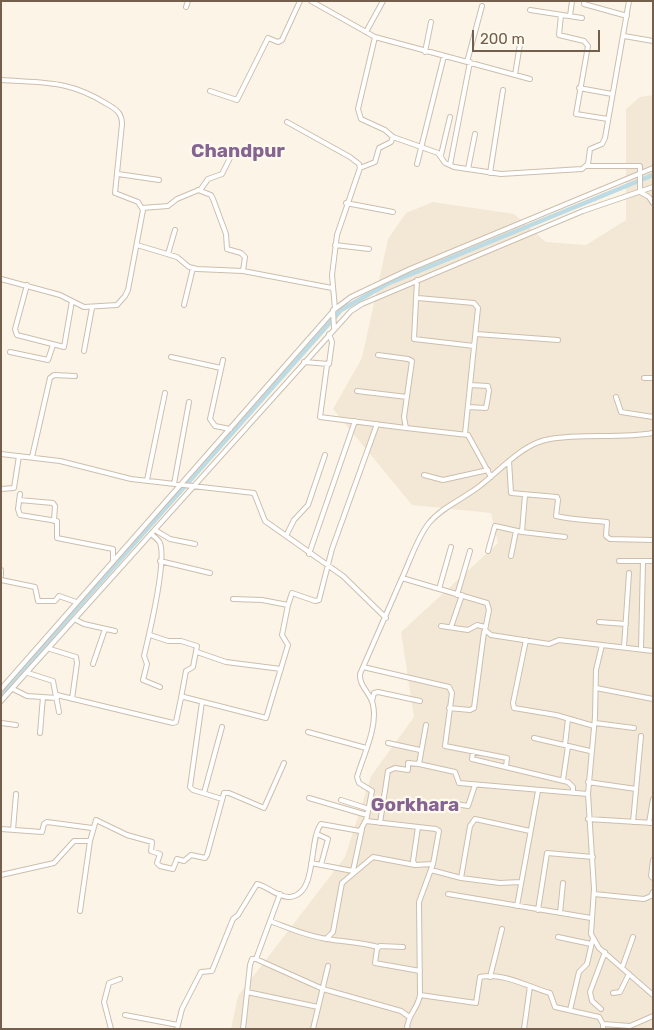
<!DOCTYPE html>
<style>
body{margin:0}
#map{position:relative;width:654px;height:1030px;overflow:hidden;background:#fcf5e7;font-family:Rubik,sans-serif}
canvas{display:block}
.frame{position:absolute;inset:0;border:2px solid #745e4c;pointer-events:none}
.scale{position:absolute;left:472px;top:30px;width:128px;height:22px;box-sizing:border-box;border:2px solid #745e4c;border-top:0;padding-left:6px;font-size:15px;line-height:18px;white-space:nowrap;color:#745e4c;-webkit-text-stroke:4px #fef9ed;paint-order:stroke}
</style>
<div id="map">
<canvas width="654" height="1030"></canvas>
<div class="frame"></div>
<div class="scale">200 m</div>
</div>
<script>
const c = document.querySelector('canvas').getContext('2d');
c.lineJoin = 'round';
function paint(path, color) {
  c.fillStyle = color;
  c.fill(path, 'evenodd');
}
function strokePath(path, color, width, dash) {
  c.strokeStyle = color;
  c.lineWidth = width;
  c.lineCap = dash ? 'butt' : 'round';
  c.setLineDash(dash || []);
  c.stroke(path);
}
function label(font, color, halo, rows, align = 'center') {
  c.font = font + ' Rubik,sans-serif';
  c.lineWidth = 4.5;
  c.setLineDash([]);
  c.textBaseline = 'middle';
  c.strokeStyle = halo;
  c.fillStyle = color;
  for (const [text, x, y, turn = 0] of rows) {
    c.save();
    c.translate(x, y);
    c.rotate((+turn || 0) * Math.PI / 180);
    c.textAlign = isNaN(turn) ? turn : align;
    if (halo) c.strokeText(text, 0, 0);
    c.fillText(text, 0, 0);
    c.restore();
  }
}
const residential = new Path2D(`
 M653 95V1029H231L238 996 345 857 371 776 414 717 401 632 498 543 491 513 412 505 333 409 362 358 388 239 406 213 433 202 514 214 546 242 586 245 626 220V109L640 97Z`);
const canal = new Path2D(`
 M1 694 341 310 387 284 653 175`);
const minor = new Path2D(`
 M311 1 375 37 530 79
 M584 1V4L627 16
 M186 7 188 1
 M530 10 582 18
 M561 15 559 35 584 41 588 46 576 114 608 119
 M570 16 572 1
 M366 32 383 1
 M624 36 653 41
 M375 37 358 109 361 119 385 130 393 137 438 153 445 163 454 167 501 174 582 169 588 164 590 149 602 144 605 138 629 1
 M425 52 431 22
 M467 62 482 6
 M515 75 520 44
 M1 80C44 83 69 80 107 104 116 109 122 113 122 124L115 193 138 202 143 210 128 290 125 296 117 305 84 307 60 295 1 279
 M579 88 612 94
 M210 91 237 100 268 38 278 42 282 40 300 1
 M287 122 350 157 359 164 360 168 337 235 332 275 335 309
 M441 155 450 117
 M417 164 444 56
 M450 165 470 62
 M587 166H640V192L649 197 653 203
 M360 168 375 162 379 148 391 142 393 137
 M468 169 475 134
 M490 173 503 90
 M118 174 159 180
 M198 190 211 195 213 199 226 234 227 249 241 253 245 257 243 271
 M346 203 393 212
 M142 208 168 206 177 199 201 189 208 179 222 174 233 152
 M137 245 177 257 189 267 197 269 243 271 332 288
 M335 245 369 249
 M168 254 175 230
 M417 280 414 339 474 346
 M27 285 15 329 17 335 64 347 72 301
 M418 298 474 303 478 308 465 434
 M184 305 193 268
 M333 310 334 328
 M476 334 558 340
 M84 351 92 308
 M10 352 48 360 53 345
 M378 355 408 359 412 361 404 417 406 428 468 435 491 477
 M171 357 221 368
 M223 360 210 419 215 426 230 429
 M304 362 329 364 332 342 329 334
 M327 365 320 417 406 428
 M644 378H653
 M357 391 407 397
 M616 397 621 412 653 417
 M468 407 486 408 489 391 488 386 470 385
 M1 454 60 461 131 479 254 493 265 521 343 576 386 618
 M32 457 50 378 54 375 75 376
 M509 461 511 493 557 497 558 500 556 516C573 520 590 520 607 522L606 536 610 539 653 540
 M424 475 443 480 488 470
 M147 480 165 393
 M174 484 189 402
 M1 489 14 488 19 456
 M20 494 18 509 20 515 57 521V538L113 549V561
 M525 495 522 532 565 537
 M19 500 53 503 55 506 54 521
 M155 530 170 539 195 544
 M151 534C155 537 158 539 160 543 167 562 149 635 144 656L147 664 143 680 160 687
 M286 536 294 520 308 505 325 455
 M488 551 495 526 522 532
 M309 554 355 421
 M511 556 516 531
 M160 561 210 573
 M619 561H653
 M1 570V576
 M402 578C410 561 417 538 429 523 442 507 465 498 481 485 502 469 523 443 550 439 584 433 619 439 653 433
 M1 580 35 587 38 601H55L59 596 76 602
 M439 589 451 547
 M457 595 470 551
 M233 599 262 600 288 605 292 593 315 601 319 600 332 549 377 424
 M76 620 84 624 115 631
 M599 622 626 624
 M441 626 468 630 477 625 485 627
 M451 627 462 595
 M150 635 168 641H181L197 646 193 667 186 671 181 698
 M526 640 513 703 514 708 556 715 594 726
 M602 645 653 651
 M624 647 629 573
 M50 649 76 657 77 663 72 699
 M641 649 643 561
 M197 652 226 662 281 669
 M93 664 105 629
 M363 667 449 687 452 693 445 746 507 758 506 767
 M28 673 53 681 59 712
 M596 688 653 699
 M1 689 335 309 351 297 410 269 653 168
 M13 689 27 696 57 698
 M57 695 173 723 176 722 181 698 184 697 266 718 288 645 282 635 288 605
 M1 701 351 311 362 304 583 211 653 187
 M372 701 374 693 378 692 420 701
 M202 702 190 787 193 790 222 799
 M449 708 470 710 474 708 484 632
 M1 723 16 725
 M595 723 634 728
 M426 725 419 764 455 772 459 783 588 794
 M308 732 366 748
 M40 733 43 697
 M534 738 590 751
 M388 743 420 750
 M565 745 568 719
 M473 752 472 759 568 782 573 787V793
 M563 780 568 746
 M588 782 636 789
 M204 793 222 727
 M309 798 367 815
 M341 800 369 809
 M443 802 468 806 475 785
 M588 819 653 823
 M633 822 641 736
 M380 823 388 771 395 768 408 770V763L419 764
 M649 823 653 799
 M418 827 413 861 415 865 433 864
 M1 829 42 832 44 824 47 822 92 828
 M13 830 16 794
 M317 834 328 839 321 865
 M653 860 651 876 653 878
 M311 863 353 871 362 829
 M431 870 461 878 470 826 475 819 530 831
 M1 875 54 863 74 841H90L96 820 127 835 152 842 151 851 160 854 157 863 160 866 173 869 177 859 184 861 191 855 205 858 207 855 224 793H229L264 808 284 763
 M461 878 500 883 521 882
 M448 894 591 918
 M594 894 644 899 651 896 653 892
 M517 906 538 791
 M538 910 547 853 593 857
 M80 911 90 841
 M560 913 563 883
 M270 921C289 928 306 936 327 939 344 942 360 942 378 947
 M558 937 591 944
 M326 939 333 932 342 883 373 857 415 865
 M403 947 380 946 377 949 375 963 420 971
 M256 959 280 894
 M622 968 633 937
 M490 977 502 929
 M247 992 318 1007
 M613 993 620 992 629 974
 M420 995 476 1003 480 977C503 972 528 987 550 993L555 1007 599 1017 603 1024V1029
 M601 1009 592 1001 590 992 605 952
 M570 1010 579 972 587 964 593 938
 M125 1015 178 1025
 M603 1024 630 1026 653 1016
 M111 1029 104 1002 109 983 120 979
 M177 1029 182 1009 201 972 212 971 233 919 238 915 257 884C267 886 279 898 290 897 318 894 308 841 321 824L360 831 366 820
 M243 1029 250 965 252 959H256L323 989 401 1011 408 1016
 M313 1029 328 966
 M407 1029C407 1015 418 1009 420 995L419 902 433 864 439 831 436 829 366 821 372 791 359 783 357 777C363 756 378 727 373 705 371 693 359 687 360 674L402 578 487 603 489 610 485 630 491 635 549 644 559 640 602 645 596 670 595 717 588 794 594 889 591 934 599 948 653 995
 M524 1029 530 986`);
const districtNames = [
 ["Chandpur",238,152],
 ["Gorkhara",415,806]
];
paint(residential, '#f3e8d5');
strokePath(canal, '#bcdbe5', 4.5);
strokePath(minor, '#cdbead', 6);
strokePath(minor, '#fff', 4);
label('bold 19px', '#866491', '#fef9ed', districtNames);
</script>
